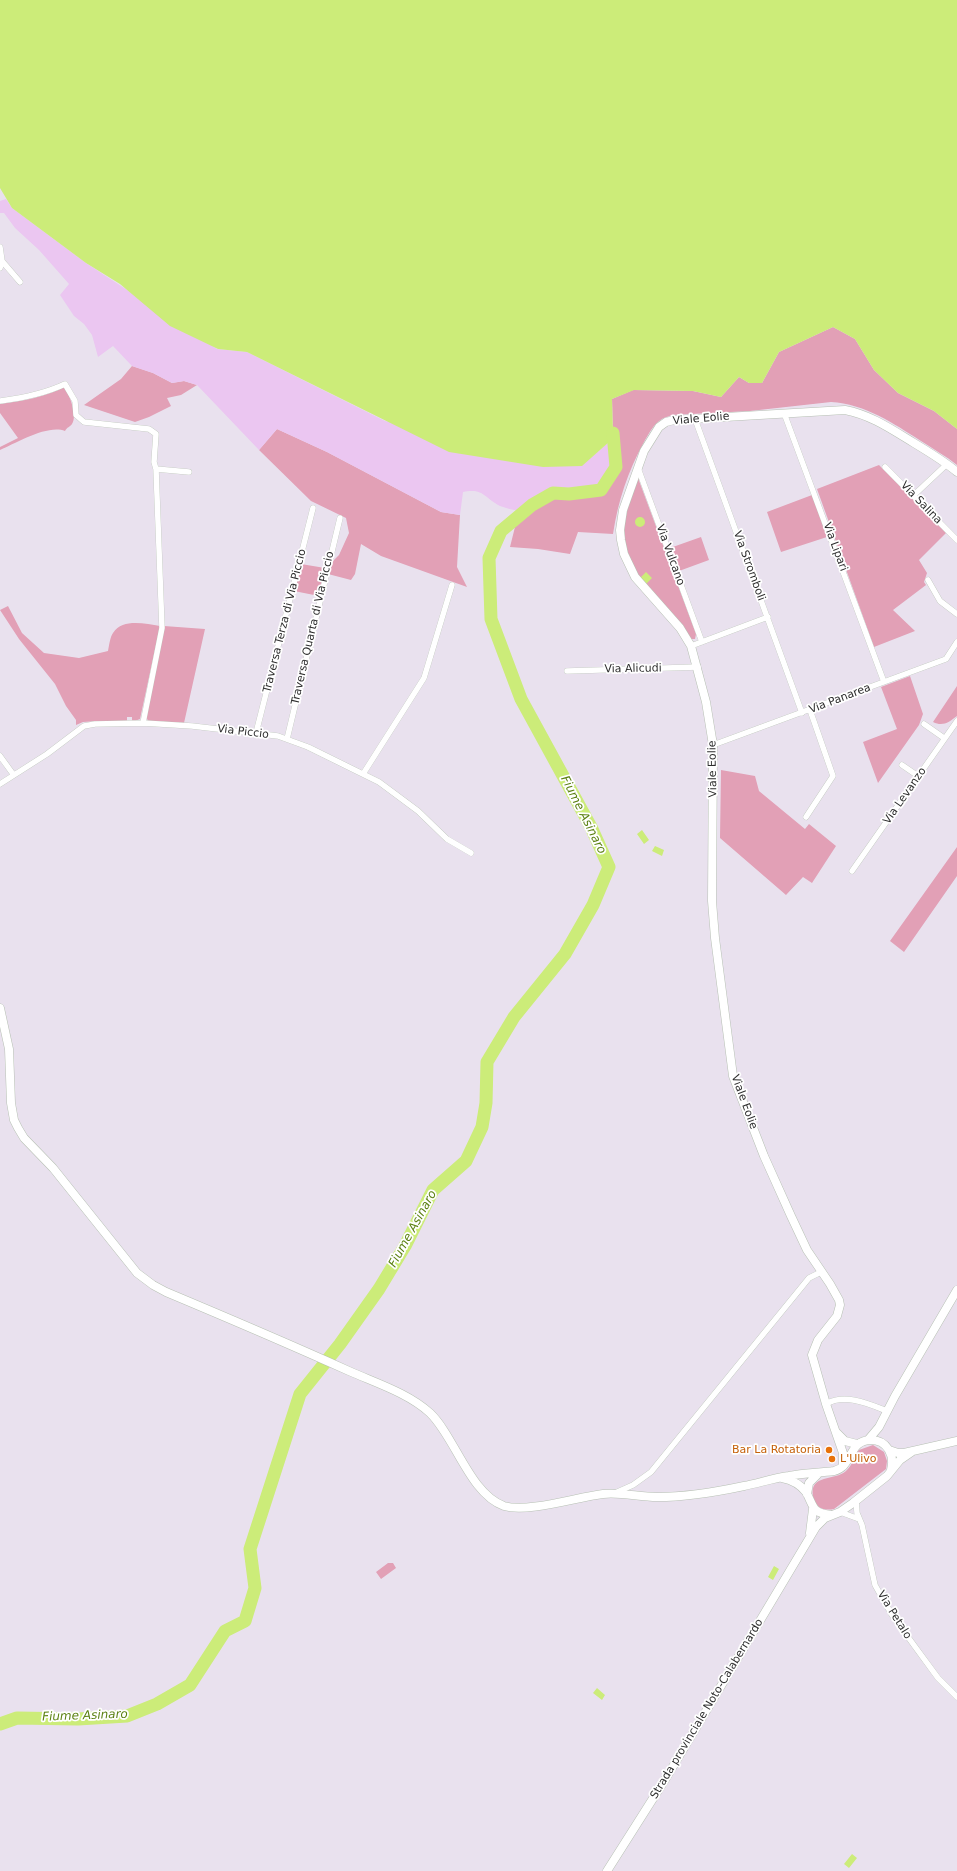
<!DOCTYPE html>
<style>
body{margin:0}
canvas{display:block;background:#e9e1ee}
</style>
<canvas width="957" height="1871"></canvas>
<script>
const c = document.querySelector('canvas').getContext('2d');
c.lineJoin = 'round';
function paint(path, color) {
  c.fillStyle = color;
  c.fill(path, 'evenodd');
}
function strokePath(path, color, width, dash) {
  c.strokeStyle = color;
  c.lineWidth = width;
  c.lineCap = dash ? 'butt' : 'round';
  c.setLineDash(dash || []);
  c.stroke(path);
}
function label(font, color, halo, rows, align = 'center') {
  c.font = font + ' "DejaVu Sans",sans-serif';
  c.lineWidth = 3.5;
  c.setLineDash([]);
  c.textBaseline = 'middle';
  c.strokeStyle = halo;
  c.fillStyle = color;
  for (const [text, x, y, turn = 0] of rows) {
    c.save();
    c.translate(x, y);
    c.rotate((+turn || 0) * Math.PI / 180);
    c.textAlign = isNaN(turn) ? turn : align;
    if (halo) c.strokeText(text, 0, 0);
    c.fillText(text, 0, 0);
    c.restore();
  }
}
const green = new Path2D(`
 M833 327 855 339 874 370 898 393 934 411 957 429V465C946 456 933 449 921 441 893 423 865 404 831 402L750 411 672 415C667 417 662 418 658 422 652 427 648 435 644 442 628 471 618 501 613 534L578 532 570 554 538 549 510 547 519 511 539 495 558 489H585L612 463 609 442 613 433 612 399 633 390 693 391 721 397 739 377 749 383H762L779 352Z
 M132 366 153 373 172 383 184 381 197 385 181 395 167 398 171 406 149 417 135 422 84 405 121 379Z
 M65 387C69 395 78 415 72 424 70 427 67 427 65 431 48 424 16 443 0 450V447L18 438 0 413V404C23 401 44 397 65 387Z
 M277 429 327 452 441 512 460 515 457 567 467 587 381 556 361 544 355 574 351 580 328 574 331 563 339 555 349 533 346 518 311 501 259 450Z
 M879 465 946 533 919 560 927 573 924 582 926 585 893 610 915 631 874 647 817 489Z
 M638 478 696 634 695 639H691C664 607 618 568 625 522 627 507 633 492 638 478Z
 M812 495 827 537 781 552 767 512Z
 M701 537 709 560 679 571 670 548Z
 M301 564 325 568 319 596 294 591Z
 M8 606 22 633 44 653 79 658 108 651C109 646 110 637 113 633 123 618 145 624 160 626L140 719 132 722V717H127V722L97 721 83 722 76 725V720L66 706 55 684 19 639 0 610Z
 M164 626 205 629 184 723 148 721 146 716Z
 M910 676 923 714 919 725 878 783 863 742 897 729 881 687Z
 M957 686V716C949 722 943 727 933 722Z
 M721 770 755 776 759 791 805 829 809 824 836 846 812 883 803 877 786 895 720 838Z
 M957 847V876L904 952 890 941Z
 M873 1445 884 1452 887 1461 886 1469 834 1509C829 1510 823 1510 819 1507 815 1504 813 1500 813 1496 809 1474 835 1481 846 1471 853 1465 854 1456 859 1450Z
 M388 1563H393L396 1568 381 1579 376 1572Z`);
const sand = new Path2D(`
 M6 199 12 208 86 263 217 349 247 352 385 421 581 466 609 442C612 465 613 486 584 489 575 491 565 487 556 489 541 492 531 502 519 511 513 510 506 508 500 506 484 498 484 488 463 492L460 515 441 512 327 452 277 429 259 450 197 385 184 381 172 383 153 373 132 366 113 346 98 357 92 335 84 324 74 316 60 295 69 284 39 250 15 228 4 213H0V201Z`);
const water = new Path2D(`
 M0 0H957V429L934 411 898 393 874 370 855 339 833 327 779 352 762 383H749L739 377 721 397 693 391 634 390 612 399 613 433 609 442 582 466 543 467 449 452 247 352 218 349 170 326 120 284 86 263 12 208 0 188Z
 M635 522a5 5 0 1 1 10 0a5 5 0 1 1-10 0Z
 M646 572 652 578 646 584 640 578Z
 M642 830 649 840 644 844 637 834Z
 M655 846 664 850 662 856 652 851Z
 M774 1566 779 1569 773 1580 768 1577Z
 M597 1688 605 1695 602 1700 593 1693Z
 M852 1854 857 1858 849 1868 844 1864Z`);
const river = new Path2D(`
 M0 1724 17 1718 78 1719 127 1716 157 1704 190 1685 225 1631 245 1621 255 1588 250 1549 300 1394 340 1344 379 1289 405 1246 433 1190 466 1161 482 1127 486 1103 487 1062 514 1017 565 954 593 905 609 867 591 827 521 699 491 619 489 558 501 531 532 505 553 493 569 494 601 490 616 467 613 433`);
const street = new Path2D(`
 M0 247 2 261 0 268
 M2 261 20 282
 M0 401C23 398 44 394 65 384L75 401 76 415 84 422 149 429 156 434 154 462 156 469
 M784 413 884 682
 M695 419 802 713
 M885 467 957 540
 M638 468 702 642
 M914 495 947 464
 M928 580 940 601 957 614
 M691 646 768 617
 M567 671 698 667
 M143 723 162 628 156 469 189 472
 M924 724 944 738
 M256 733 313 508
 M287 739 340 518
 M713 745 946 659 957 642
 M0 756 13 774
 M902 765 918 776
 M363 774 424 678 452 585
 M0 784 47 754 84 726 95 724 143 723 192 726 278 736 308 747 379 782 418 811 447 839 471 853
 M806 817 833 776 810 710
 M852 871 957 721
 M826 1404C845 1393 869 1404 887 1411
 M615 1493 633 1485 651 1472 809 1278 821 1272
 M856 1500 857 1513 862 1525 875 1585 892 1615 916 1648 938 1678 957 1697
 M840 1512 859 1519`);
const secondary = new Path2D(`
 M0 1008 9 1049 11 1103 14 1120 18 1128 24 1138 53 1168 137 1273 153 1285 166 1292C228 1318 289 1344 349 1371 376 1383 408 1393 430 1413 455 1437 470 1494 504 1506 528 1513 577 1497 603 1494 621 1492 639 1497 657 1497 686 1497 716 1492 744 1486 759 1483 774 1478 789 1476 803 1473 819 1473 834 1471 853 1467 848 1440 871 1440 887 1440 895 1455 891 1470
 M837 1433 845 1441 857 1444
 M868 1440 879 1427 895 1396 957 1290
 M889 1450 898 1453H904L957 1441
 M843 1466V1453L826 1404 812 1355 818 1340 837 1316 840 1305 839 1300 830 1284 807 1250 791 1216 764 1156 733 1076 715 938 712 901 713 745 706 702 691 646 680 628 635 577 624 554 621 540 620 530 623 510 644 451 659 427 666 422 674 420 845 410C871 415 891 429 914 443 929 452 944 461 957 472
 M782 1478C792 1480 800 1484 806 1492 814 1506 811 1513 831 1515
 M807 1494 809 1483 819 1473
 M810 1533 813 1509
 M607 1871 666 1778 816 1527 825 1518 840 1512 853 1503 887 1476 900 1460 913 1451`);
const markers = [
 [829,1450,4,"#e8710a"],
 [832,1459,4,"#e8710a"]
];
const streetNames = [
 ["Viale Eolie",701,419,-5],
 ["Via Salina",921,503,46],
 ["Via Lipari",835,547,70],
 ["Via Vulcano",670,555,70],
 ["Via Stromboli",749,566,70],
 ["Traversa Terza di Via Piccio",285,621,-76],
 ["Traversa Quarta di Via Piccio",313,628,-77],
 ["Via Alicudi",633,669,-1],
 ["Via Panarea",840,699,-21],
 ["Via Piccio",243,732,7],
 ["Viale Eolie",713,769,-91],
 ["Via Levanzo",905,796,-55],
 ["Viale Eolie",744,1102,70],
 ["Via Petalo",894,1615,58],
 ["Strada provinciale Noto-Calabernardo",707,1709,-59]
];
const foodNames = [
 ["Bar La Rotatoria",821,1450],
 ["L'Ulivo",840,1459,"left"]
];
const waterNames = [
 ["Fiume Asinaro",583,815,63],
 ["Fiume Asinaro",413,1229,-61],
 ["Fiume Asinaro",85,1716,-2]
];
paint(green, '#e2a0b6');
paint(sand, '#ebc6f1');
paint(water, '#ccec79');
strokePath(river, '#ccec79', 13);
strokePath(street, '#b7c0b4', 6);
strokePath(secondary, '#b7c0b4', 9);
strokePath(street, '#fff', 5.5);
strokePath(secondary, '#fff', 8);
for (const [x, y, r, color] of markers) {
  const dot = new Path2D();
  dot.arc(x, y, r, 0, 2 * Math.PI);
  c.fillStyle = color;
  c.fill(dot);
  strokePath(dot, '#fff', 1.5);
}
label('11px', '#2e2e2e', '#fff', streetNames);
label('11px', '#c56008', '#fff', foodNames, 'right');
label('italic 12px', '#5b8112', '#fff', waterNames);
</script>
